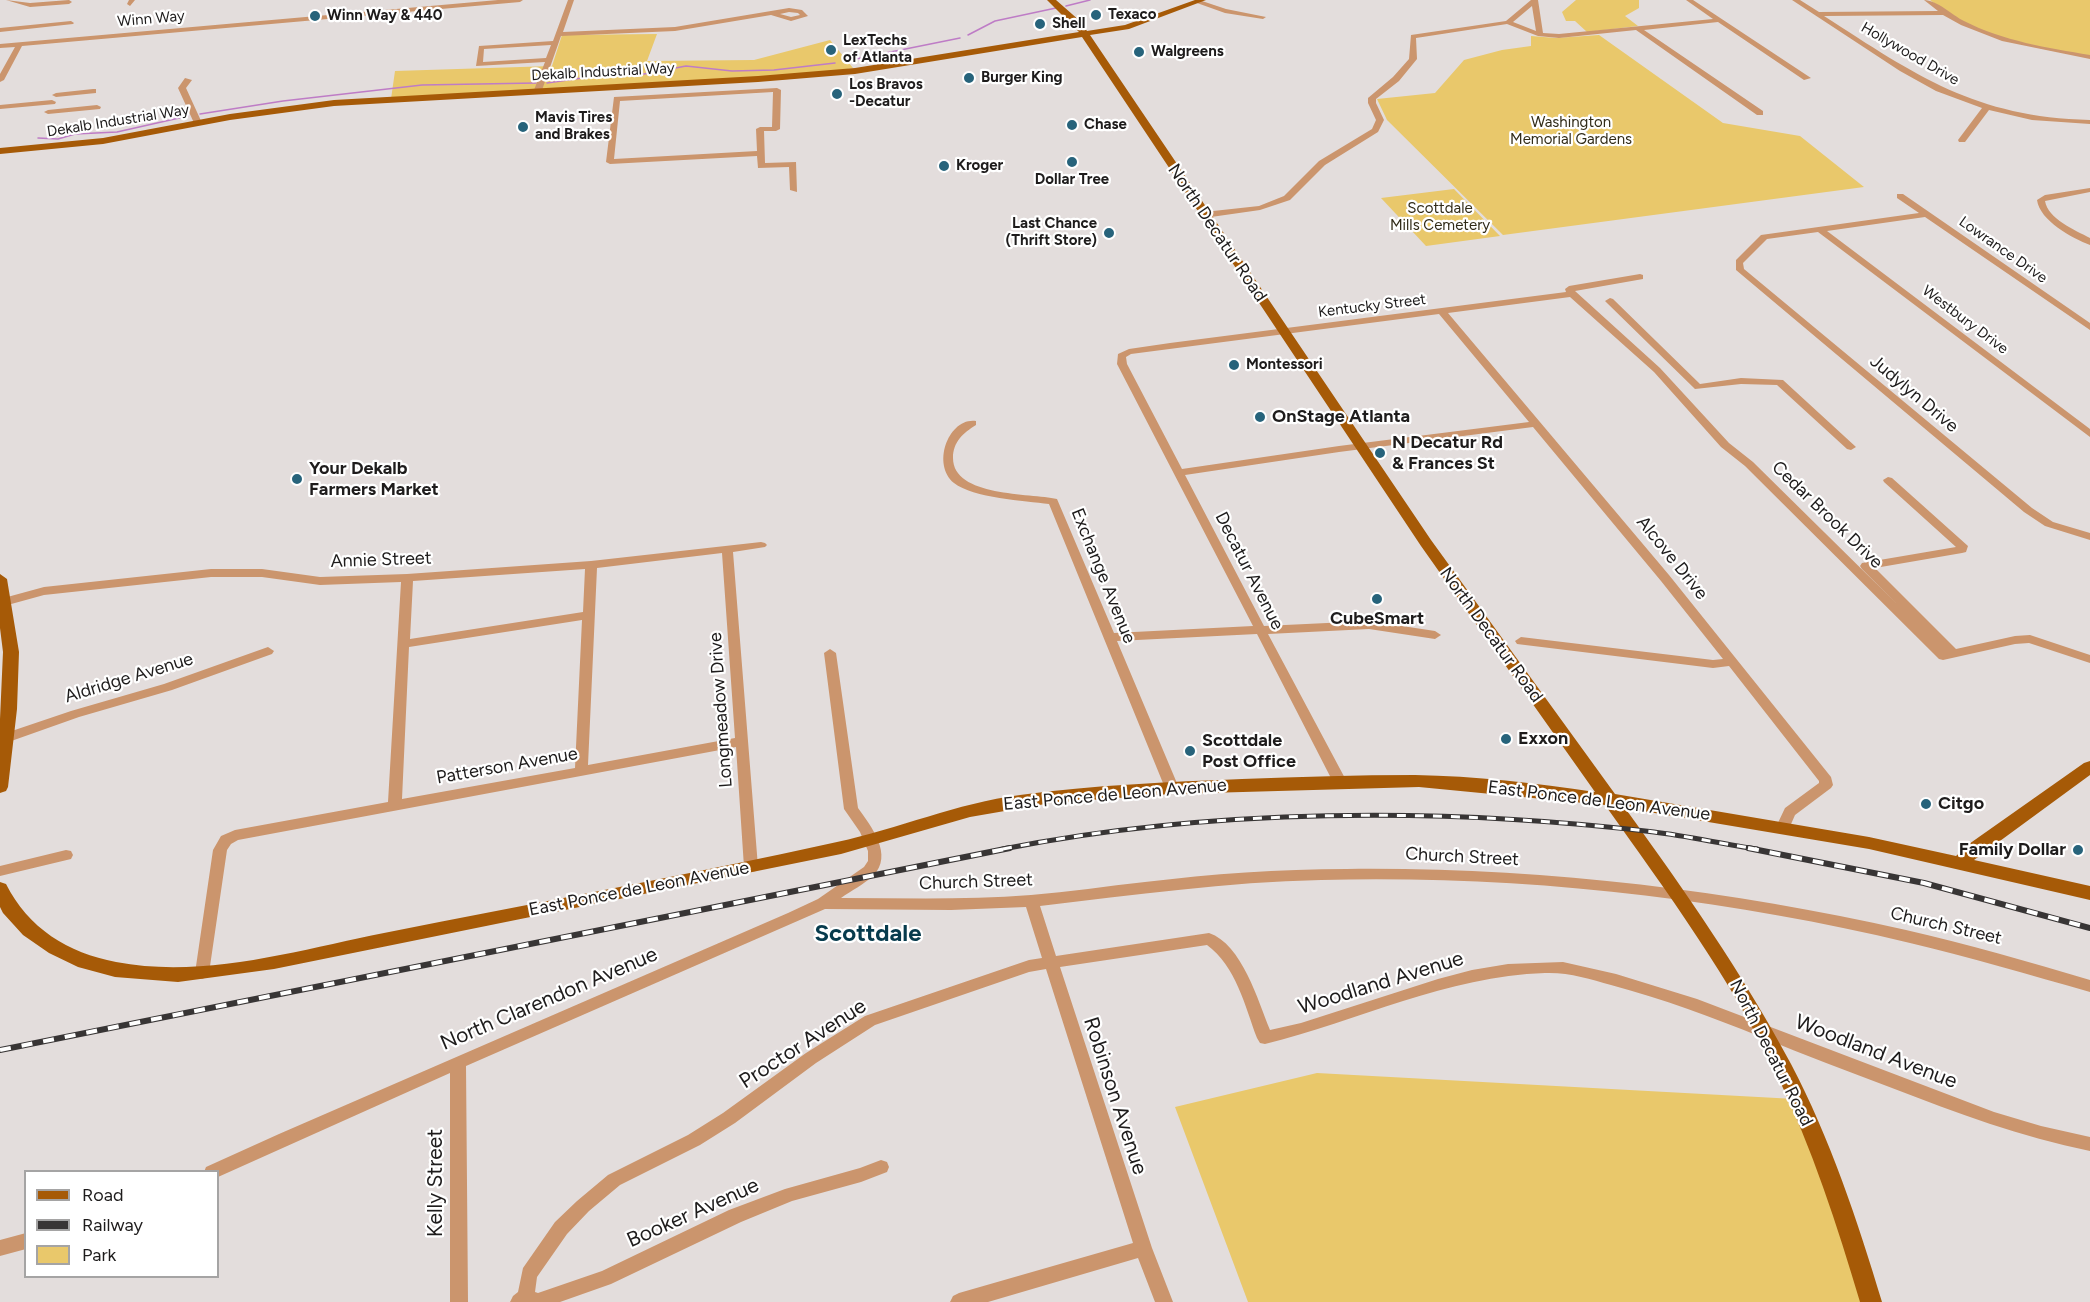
<!DOCTYPE html>
<style>
body{margin:0}
#map{position:relative;width:2090px;height:1302px;overflow:hidden;background:#e3dddc;font-family:Figtree,sans-serif}
canvas{display:block}
.legend{position:absolute;left:24px;top:1170px;width:195px;height:108px;box-sizing:border-box;background:#fff;border:2px solid #a5a4a4;margin:0;padding:8px 10px;list-style:none;font-size:18px;color:#1e1c1c}
.legend li{display:flex;align-items:center;gap:12px;height:30px}
.legend b{width:30px;border:2px solid #a5a4a4}
</style>
<div id="map">
<canvas width="2090" height="1302"></canvas>
<ul class="legend">
<li><b style="height:8px;background:#a65a07"></b>Road</li>
<li><b style="height:8px;background:#383535"></b>Railway</li>
<li><b style="height:16px;background:#e9c86b"></b>Park</li>
</ul>
</div>
<script>
const c = document.querySelector('canvas').getContext('2d');
c.lineJoin = 'round';
function paint(path, color) {
  c.fillStyle = color;
  c.fill(path, 'evenodd');
}
function strokePath(path, color, width, dash) {
  c.strokeStyle = color;
  c.lineWidth = width;
  c.lineCap = dash ? 'butt' : 'round';
  c.setLineDash(dash || []);
  c.stroke(path);
}
function label(font, color, halo, rows, align = 'center') {
  c.font = font + ' Figtree,sans-serif';
  c.lineWidth = 4.5;
  c.setLineDash([]);
  c.textBaseline = 'middle';
  c.strokeStyle = halo;
  c.fillStyle = color;
  for (const [text, x, y, turn = 0] of rows) {
    c.save();
    c.translate(x, y);
    c.rotate((+turn || 0) * Math.PI / 180);
    c.textAlign = isNaN(turn) ? turn : align;
    if (halo) c.strokeText(text, 0, 0);
    c.fillText(text, 0, 0);
    c.restore();
  }
}
const green = new Path2D(`
 M1576 0H1639V8L1625 16 1638 26 1587 32 1575 21H1566L1562 12Z
 M1930 0H2090V57C2034 49 1975 36 1930 0Z
 M657 34 647 61 754 60 830 40 853 68 789 79 391 99 395 71 552 66 562 35Z
 M1599 35 1723 123 1800 136 1864 187 1503 235 1387 120 1377 99 1435 93 1464 60 1502 50 1531 46V36L1556 38Z
 M1454 189 1500 236 1426 246 1381 198Z
 M1317 1073 1795 1099 1864 1302H1248L1175 1107Z`);
const stream = new Path2D(`
 M1066 6 1090 0
 M968 35 995 21 1056 8
 M846 61 960 38
 M547 83 582 78 602 70 644 74 686 66 732 71 774 70 835 63
 M200 114 283 101 422 85 536 83
 M38 138 58 139 75 134 117 132 188 116`);
const minor = new Path2D(`
 M6 0 30 3 69 0 72 2 69 4 30 7Z
 M129 0H135L130 6 127 4Z
 M498 0H523L520 2 22 46 4 80 0 82V74L15 47 0 48V44Z
 M568 0H574L563 32 675 27 789 8 802 10 808 16 791 21 771 15 675 31 561 36 542 90 538 92 534 90 545 62 476 66 479 46 553 41ZM789 12 798 13 800 15 791 17 780 14ZM551 45 546 58 483 62 484 49Z
 M1199 0 1226 9 1266 17 1263 19 1225 13 1197 3 1196 2Z
 M1531 0H1538L1543 33 1559 34 1713 19 1686 0H1693L1811 78 1804 80 1718 22 1644 30 1763 111V115H1757L1636 30 1559 38 1538 36 1507 24 1416 38 1417 59 1399 81 1376 99V103L1384 120 1378 132 1325 165 1290 200 1260 210 1204 218 1200 215 1204 212 1259 206 1284 196 1319 161 1372 129 1376 120 1368 103V98L1393 77 1409 59 1411 35 1506 21ZM1532 6 1536 31 1513 22Z
 M1792 0H1800L1819 12 1938 11 1924 0C1937 0 1952 15 1964 21 2003 41 2048 48 2090 55V59L2002 41 1961 25 1943 15 1824 16C1917 76 1975 117 2090 120V124L2032 120 1989 110 1965 142H1959L1958 140 1982 108 1936 91 1900 71Z
 M71 21 74 23 73 24 0 32V28Z
 M185 78 192 80 186 88 202 123 201 125 194 123 178 88Z
 M777 88 781 90 780 129 776 131H764L765 163 796 162 797 192 790 190 789 167 758 168 757 156 610 164 606 162 614 97ZM773 92 772 127H760L756 129 757 151 614 159 620 101Z
 M93 89H96V93L56 97 52 95 56 93Z
 M52 100 56 102 55 104 0 109V105Z
 M97 105 101 107 100 109 48 114 44 112 48 110Z
 M2090 188V192L2045 201C2048 219 2075 230 2090 238V245C2072 238 2040 221 2037 200L2045 195Z
 M1897 194H1903L2090 323V330L1925 217 1827 231 2090 429V437L1818 232 1767 239 1743 263 1744 269 2032 508 2053 522 2090 533V540L2045 526 2024 512 1736 270V260L1761 235 1919 213 1897 198Z
 M1640 274 1643 275V279L1575 291 1660 368 1729 443 1753 462 1896 603 1862 569 1860 566 1862 563 1956 547 1884 482 1883 480 1888 477 1892 478 1968 546 1966 552 1962 553 1875 568 1956 649 2015 636 2030 635 2090 655V663L2029 643 2015 644 1943 660 1939 659 1745 466 1721 447 1654 372 1570 297 1448 313 1669 575 1831 777 1833 785 1831 788 1795 815 1788 831H1778L1776 827 1785 808 1819 783V781L1729 666 1713 668 1517 644 1515 641 1521 637 1713 660 1723 659 1661 581 1533 427 1339 452 1185 475 1264 626 1369 621 1435 631 1441 635 1435 639 1369 629 1268 634 1347 782 1345 785H1335L1333 782 1257 634 1117 641 1179 788 1177 791H1167L1165 788 1049 504C1025 501 973 498 954 483 931 464 949 417 976 421V425C963 433 953 442 953 458 953 497 1030 493 1057 499L1114 633 1253 626 1117 364 1118 354 1129 349 1170 343 1566 292 1565 289 1569 286ZM1439 314 1529 422 1339 446 1182 469 1127 364 1126 357 1131 354Z
 M1610 298 1613 299 1700 384 1741 378 1783 380 1856 447 1851 450 1847 449 1777 385 1741 384 1695 389 1607 303 1605 301Z
 M761 542 765 543 767 545 765 547 733 552 758 867 756 871 751 872 746 871 744 867 736 747 238 840 231 844 227 850 209 973 207 977 202 979 197 977 195 973 213 850 221 836 235 830 388 802 401 582 320 585 262 577H211L44 595 4 606 0 605V599L44 587 211 569H262L320 577 407 574 591 561ZM722 553 735 738 588 765 597 568ZM585 569 583 612 410 639 413 581ZM582 620 575 768 402 799 409 647Z
 M268 647 274 651 272 654 172 690 79 717 0 745V735L71 711 164 684Z
 M830 649 836 653 858 808C871 826 894 855 873 876 864 884 851 891 841 898 905 898 968 900 1031 895 1069 892 1107 886 1145 882 1212 874 1279 869 1347 869 1536 867 1723 889 1906 930 1968 944 2029 962 2090 980V992C2030 975 1970 957 1910 943 1718 897 1519 875 1321 880 1227 882 1134 895 1040 906L1056 956 1209 933C1242 944 1258 1001 1270 1030L1301 1023 1438 979 1472 970 1508 964 1563 962 1616 974 1697 999 1994 1112 2041 1126 2090 1137V1151C2021 1137 1957 1113 1892 1088 1848 1071 1804 1055 1761 1037 1712 1017 1663 999 1611 985 1590 979 1568 972 1545 973 1447 976 1358 1021 1265 1044L1260 1043 1257 1038C1245 1006 1236 966 1207 945L1060 967 1152 1248 1173 1302H1155L1138 1258 988 1302H950L953 1296 959 1293 1133 1243 1046 969 1029 972 875 1025 816 1063 735 1123 700 1145 620 1185 589 1211 567 1234 537 1277 535 1292 538 1293 602 1271 729 1210 785 1189 860 1168 881 1160 887 1162 889 1167 887 1172 861 1182 792 1201 741 1222 611 1284 560 1302H510L513 1296 518 1292 523 1268 555 1222 577 1201 608 1175 688 1135 723 1113 806 1053 865 1016 1029 960 1042 958 1026 907 951 910 825 909 466 1066 468 1302H450V1073L218 1177V1172H204L206 1167 279 1134 788 913 818 899 864 867 868 861V851L860 832 844 809 824 653Z
 M66 850 71 851 73 855 71 859 0 876V866Z
 M26 1233V1249L0 1256V1240Z`);
const major = new Path2D(`
 M1047 0H1056L1080 21 1087 31 1125 25 1195 0H1206L1129 29 1090 35 1431 540 1615 794 1869 837 1956 856 1969 844 2084 763 2090 761V775L1974 860 2090 886V900L1869 849 1625 808C1685 891 1743 974 1791 1064 1830 1138 1858 1222 1882 1302H1860C1837 1225 1812 1148 1777 1075 1731 979 1667 892 1605 805L1419 787 1172 794 1051 803 970 817 841 854 274 969 178 982 115 977 78 967 49 953 23 935 3 913 0 907V882L6 884C28 928 68 953 116 962 204 979 299 950 384 933 535 903 687 875 837 842 898 829 957 803 1020 795 1094 785 1168 782 1242 779 1300 777 1357 775 1415 775 1475 776 1536 783 1595 792L1421 546 1082 37 855 74 758 82 334 106 230 120 103 144 0 154V148L103 138 230 114 334 100 758 76 855 68 1079 32Z
 M0 574 7 579 19 652 17 709 8 787 6 791 0 793V719L3 652 0 628Z`);
const railFar1 = new Path2D(`
 M1003 849C1211 808 1443 807 1654 832 1688 836 1722 844 1757 849`);
const rail = new Path2D(`
 M1748 848 1924 883 2090 928
 M0 1050 1010 848`);
const markers = [
 [1096,15,6,"#27637b"],
 [315,16,6,"#27637b"],
 [1040,24,6,"#27637b"],
 [831,50,6,"#27637b"],
 [1139,52,6,"#27637b"],
 [969,78,6,"#27637b"],
 [837,94,6,"#27637b"],
 [1072,125,6,"#27637b"],
 [523,127,6,"#27637b"],
 [1072,162,6,"#27637b"],
 [944,166,6,"#27637b"],
 [1109,233,6,"#27637b"],
 [1234,365,6,"#27637b"],
 [1260,417,6,"#27637b"],
 [1380,453,6,"#27637b"],
 [297,479,6,"#27637b"],
 [1377,599,6,"#27637b"],
 [1506,739,6,"#27637b"],
 [1190,751,6,"#27637b"],
 [1926,804,6,"#27637b"],
 [2078,850,6,"#27637b"]
];
const farPoinames = [
 ["Texaco",1108,15],
 ["Winn Way & 440",327,16],
 ["Shell",1052,24],
 ["LexTechs",843,41],
 ["of Atlanta",843,58],
 ["Walgreens",1151,52],
 ["Burger King",981,78],
 ["Los Bravos",849,85],
 ["-Decatur",849,102],
 ["Mavis Tires",535,118],
 ["and Brakes",535,135],
 ["Chase",1084,125],
 ["Kroger",956,166],
 ["Dollar Tree",1072,180,"center"],
 ["Last Chance",1097,224,"right"],
 ["(Thrift Store)",1097,241,"right"],
 ["Montessori",1246,365]
];
const farStreetnames = [
 ["Winn Way",151,19,-5],
 ["Hollywood Drive",1910,54,30],
 ["Dekalb Industrial Way",603,72,-3],
 ["Dekalb Industrial Way",118,121,-9],
 ["Lowrance Drive",2003,250,35],
 ["Kentucky Street",1372,306,-7],
 ["Westbury Drive",1965,320,37]
];
const farParknames = [
 ["Washington",1571,123],
 ["Memorial Gardens",1571,140],
 ["Scottdale",1440,209],
 ["Mills Cemetery",1440,226]
];
const streetNames = [
 ["North Decatur Road",1217,233,56],
 ["Judylyn Drive",1914,394,40],
 ["Cedar Brook Drive",1827,515,44],
 ["Alcove Drive",1672,558,51],
 ["Annie Street",381,560,-2],
 ["Decatur Avenue",1249,571,63],
 ["Exchange Avenue",1103,576,68],
 ["North Decatur Road",1491,635,54],
 ["Aldridge Avenue",129,678,-17],
 ["Longmeadow Drive",721,710,-94],
 ["Patterson Avenue",507,766,-10],
 ["East Ponce de Leon Avenue",1115,795,-5],
 ["East Ponce de Leon Avenue",1599,801,7],
 ["Church Street",1462,857,3],
 ["Church Street",976,882,-2],
 ["East Ponce de Leon Avenue",639,889,-11],
 ["Church Street",1946,926,13],
 ["North Decatur Road",1771,1053,63]
];
const poiNames = [
 ["OnStage Atlanta",1272,417],
 ["N Decatur Rd",1392,443],
 ["& Frances St",1392,464],
 ["Your Dekalb",309,469],
 ["Farmers Market",309,490],
 ["CubeSmart",1377,619,"center"],
 ["Exxon",1518,739],
 ["Scottdale",1202,741],
 ["Post Office",1202,762],
 ["Citgo",1938,804],
 ["Family Dollar",2066,850,"right"]
];
const nearStreetnames = [
 ["Woodland Avenue",1381,983,-17],
 ["North Clarendon Avenue",549,999,-23],
 ["Proctor Avenue",803,1044,-33],
 ["Woodland Avenue",1876,1052,21],
 ["Robinson Avenue",1115,1096,72],
 ["Kelly Street",436,1183,-90],
 ["Booker Avenue",693,1213,-24]
];
const districtNames = [
 ["Scottdale",868,934]
];
paint(green, '#e9c86b');
strokePath(stream, '#be7cc6', 1.5);
paint(minor, '#cb956d');
paint(major, '#a65a07');
strokePath(railFar1, '#383535', 5);
strokePath(rail, '#383535', 6);
strokePath(railFar1, '#fff', 3, [9]);
strokePath(rail, '#fff', 4, [11]);
for (const [x, y, r, color] of markers) {
  const dot = new Path2D();
  dot.arc(x, y, r, 0, 2 * Math.PI);
  c.fillStyle = color;
  c.fill(dot);
  strokePath(dot, '#fff', 2);
}
label('bold 15px', '#1e1c1c', '#fff', farPoinames, 'left');
label('15px', '#1e1c1c', '#fff', farStreetnames);
label('15px', '#312b18', '#fff', farParknames);
label('18px', '#1e1c1c', '#fff', streetNames);
label('bold 18px', '#1e1c1c', '#fff', poiNames, 'left');
label('21px', '#1e1c1c', '#fff', nearStreetnames);
label('bold 24px', '#073b4d', '#fff', districtNames);
</script>
